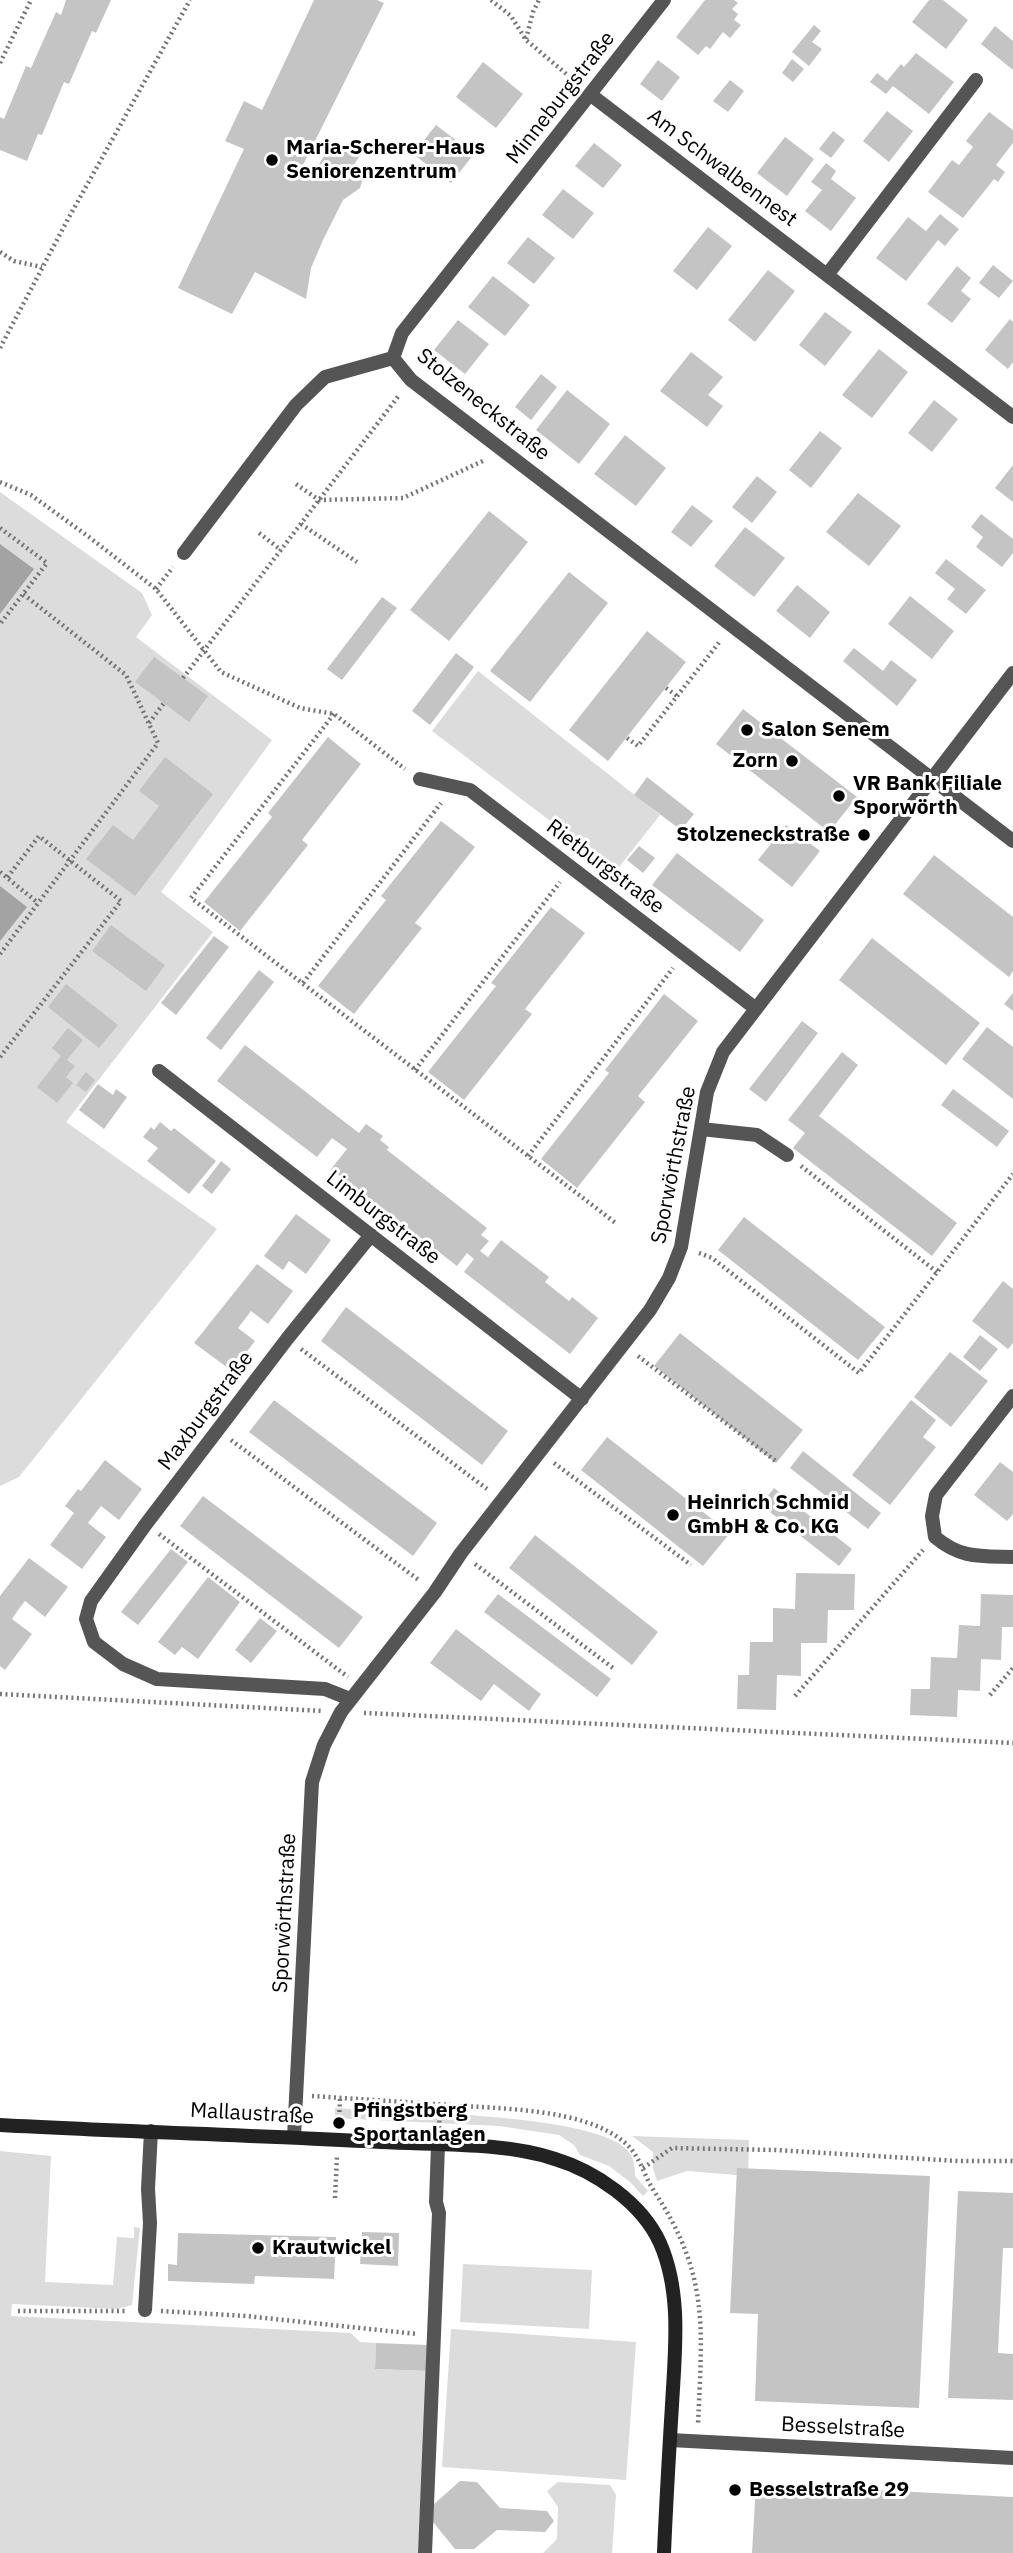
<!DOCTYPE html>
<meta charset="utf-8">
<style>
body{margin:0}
canvas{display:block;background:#fff}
</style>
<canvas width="1013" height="2553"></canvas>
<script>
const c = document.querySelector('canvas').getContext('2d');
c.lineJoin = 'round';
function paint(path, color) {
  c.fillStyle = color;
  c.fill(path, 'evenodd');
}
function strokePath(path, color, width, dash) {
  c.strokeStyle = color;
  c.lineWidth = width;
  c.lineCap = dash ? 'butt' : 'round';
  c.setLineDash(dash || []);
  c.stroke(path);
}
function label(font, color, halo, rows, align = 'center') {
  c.font = font + ' "IBM Plex Sans",sans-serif';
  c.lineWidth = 6;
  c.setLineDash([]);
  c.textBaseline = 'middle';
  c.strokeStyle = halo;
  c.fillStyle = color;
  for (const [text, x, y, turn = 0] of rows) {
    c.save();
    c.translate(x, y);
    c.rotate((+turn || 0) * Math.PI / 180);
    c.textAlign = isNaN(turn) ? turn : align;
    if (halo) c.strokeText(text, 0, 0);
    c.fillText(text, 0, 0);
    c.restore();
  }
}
const green = new Path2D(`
 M0 492 142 593 152 615 136 637 272 740 161 892 213 932 66 1122 217 1229 19 1477 0 1486Z
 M478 671 660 815 616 871 432 731Z
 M335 2108C393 2112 586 2113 625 2148 634 2156 635 2165 635 2176L648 2191 643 2196 630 2182 609 2166 580 2155 574 2145 559 2135 499 2126 335 2118Z
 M632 2136 749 2140 748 2176 687 2171 657 2181 653 2168V2152Z
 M0 2151 51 2156 45 2282 113 2285 117 2237 134 2238V2227L140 2228 132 2305 117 2309 12 2304 11 2316 351 2333 360 2342 376 2343 375 2369 427 2371 418 2553H0Z
 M463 2264 592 2270 589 2329 460 2322Z
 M451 2329 636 2342 626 2480 442 2467Z
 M558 2482 610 2485 616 2495 612 2553H543L557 2539 558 2507 547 2491Z`);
const water = new Path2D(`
 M0 544 34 569 0 614Z
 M0 886 27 907 0 941Z`);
const building = new Path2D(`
 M66 0H111L96 33 92 31 69 84 64 82 42 135 38 134 27 161 0 150V117L4 119 26 66 31 68 56 12 61 15Z
 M314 0H377L384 3 302 167 314 173 325 154 342 150 360 156 355 163 363 178 360 188 343 200 323 240 311 268 306 299 255 272 232 314 178 288 244 149 225 141 244 101 262 110Z
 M705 0H734L738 3 732 9 738 14 734 20 741 25 730 38 723 32 710 49 706 46 698 55 676 37Z
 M929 0H943L968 20 946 49 912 22Z
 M814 25 821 31 812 42 822 49 809 66 792 52Z
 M995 26 1013 41V70L981 44Z
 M916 53 954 82 929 114 893 86 886 94 870 82 877 73 887 81 901 64 904 67Z
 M792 59 804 69 793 82 782 73Z
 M658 60 680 77 662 101 640 84Z
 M483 62 523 94 496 128 456 97Z
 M730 80 744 91 728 112 713 101Z
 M887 111 913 131 889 162 863 141Z
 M989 112 1013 130V143L996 165 1005 172 998 182 994 179 963 218 928 192 952 160 959 165 973 147 966 141Z
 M436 125 474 154 451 183 413 154Z
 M833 131 845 140 831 158 819 149Z
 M785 137 814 159 787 196 757 173Z
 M594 143 622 165 603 188 575 166Z
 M826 163 836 171 831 179 856 198 831 231 805 211 822 190 811 182Z
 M563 189 594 213 573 239 542 215Z
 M940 214 959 229 945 246 938 240 906 281 876 258 908 217 926 231Z
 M708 227 732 246 697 290 673 271Z
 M528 237 555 258 534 284 507 263Z
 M993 265 1013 281 999 298 979 283Z
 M957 266 971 278 961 291 971 299 952 323 927 304Z
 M768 270 795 291 755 342 728 320Z
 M493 276 530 305 505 336 468 307Z
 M825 312 852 332 825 366 799 345Z
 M1010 319 1013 322V362L1008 369 985 350Z
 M458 320 489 344 465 374 434 350Z
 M879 349 908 372 872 418 842 395Z
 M691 352 723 377 708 395 723 406 707 427 660 391Z
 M541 374 557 387 531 420 515 407Z
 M567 390 610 424 579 464 536 430Z
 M934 400 958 419 932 452 908 433Z
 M820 431 842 448 811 488 789 470Z
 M625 435 666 468 636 506 594 474Z
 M1013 465V502L995 488Z
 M757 476 777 492 752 523 732 507Z
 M858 493 901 526 869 566 826 532Z
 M692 505 713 521 691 547 671 532Z
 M489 511 528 542 449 641 410 610Z
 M981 514 1013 539V553L1002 567 976 547 983 537 971 527Z
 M745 527 785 558 754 597 714 566Z
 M946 559 986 590 966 614 947 599 955 589 935 573Z
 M569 572 608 603 530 702 490 671Z
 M797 585 830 612 810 638 776 611Z
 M910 596 954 631 932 659 888 624Z
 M382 597 397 608 342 680 327 669Z
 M647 631 686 662 608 761 569 730Z
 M854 648 883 671 891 660 917 680 897 706 843 661Z
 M456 653 474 667 430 725 412 711Z
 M154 657 208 696 189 722 135 682Z
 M743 709 857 797 829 832 716 744Z
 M328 737 361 764 302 840 308 845 240 931 204 902 272 817 268 813Z
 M165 757 213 794 135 896 86 859 113 825 133 840 159 806 139 791Z
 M647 777 694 814 681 830 634 795Z
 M441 821 475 847 415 923 422 928 354 1014 318 986 386 900 381 896Z
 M786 825 820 851 792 887 758 860Z
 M639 846 655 858 643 873 627 860Z
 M677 853 764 920 740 952 652 885Z
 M934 855 1013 917V971L1009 977 903 894Z
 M551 907 585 933 525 1009 532 1014 464 1100 428 1072 496 986 491 983Z
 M111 925 165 965 146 991 92 951Z
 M214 936 229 947 176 1015 161 1003Z
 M872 938 980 1023 946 1065 839 980Z
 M259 970 274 982 221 1050 206 1038Z
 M66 984 118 1025 99 1048 48 1007Z
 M1013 993V1011L1004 1004Z
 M664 994 698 1021 638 1096 645 1102 577 1188 541 1159 609 1073 605 1070Z
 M802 1021 818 1033 766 1102 749 1089Z
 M987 1027 1013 1047V1099L962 1059Z
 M68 1028 83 1040 67 1060 75 1066 66 1077 73 1083 57 1103 37 1087 61 1056 52 1048Z
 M245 1045 359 1133 366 1124 383 1136 380 1140 389 1147 387 1150 487 1228 481 1235 489 1241 480 1251 488 1257 501 1240 549 1277 545 1282 569 1301 572 1297 598 1318 570 1354 464 1272 474 1259 467 1253 457 1266 331 1169 347 1149 332 1138 317 1157 217 1081Z
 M842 1052 858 1065 819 1116 957 1223 932 1256 793 1148 805 1133 788 1120Z
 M86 1072 95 1080 86 1092 76 1085Z
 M98 1084 113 1095 116 1089 127 1097 104 1129 79 1110Z
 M953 1089 1009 1131 997 1147 941 1105Z
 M160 1122 171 1131 174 1128 216 1161 189 1194 147 1161 158 1148 143 1137 151 1127 154 1130Z
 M221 1161 231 1169 212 1194 202 1186Z
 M296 1214 331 1240 306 1274 289 1261 283 1270 264 1256Z
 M744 1217 885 1327 858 1360 718 1250Z
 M257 1264 293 1291 268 1324 251 1311 245 1319 238 1328 255 1341 232 1371 194 1343Z
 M1003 1281 1013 1289V1343L1008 1349 972 1321Z
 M346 1307 508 1431 482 1465 321 1341Z
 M680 1333 803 1430 776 1463 654 1366Z
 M980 1335 998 1349 980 1371 963 1357Z
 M950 1352 988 1381 951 1427 914 1397Z
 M274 1400 437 1523 413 1556 249 1432Z
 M911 1400 936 1420 923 1437 936 1447 890 1505 852 1475Z
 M607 1437 730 1533 703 1566 581 1470Z
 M803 1451 881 1513 868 1529 790 1468Z
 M105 1460 142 1489 119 1520 101 1506 88 1523 106 1537 82 1569 50 1545 74 1513 65 1506 78 1489 81 1491Z
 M1000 1462 1013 1472V1514L1007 1521 974 1495Z
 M774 1488 852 1549 839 1566 761 1505Z
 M203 1496 363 1617 339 1648 180 1526Z
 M535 1535 658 1632 632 1665 509 1568Z
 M171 1549 188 1562 138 1625 121 1612Z
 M29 1558 68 1587 45 1617 25 1601 18 1610 12 1619 32 1634 5 1670 0 1666V1596Z
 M796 1573 855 1574 854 1610H828L827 1643H801V1676L777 1675 776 1710 737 1709 738 1675H749L750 1642H773V1608L795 1609Z
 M208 1577 240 1602 198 1659 182 1647 175 1655 158 1642Z
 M498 1594 611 1679 597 1697 484 1612Z
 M981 1594 1013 1595V1627H1002L1001 1660 981 1659 980 1691 958 1690 957 1717 910 1715 911 1689H930L931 1657 957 1658 959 1625 980 1626Z
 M260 1618 277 1631 251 1663 235 1650Z
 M456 1629 541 1694 529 1711 494 1684 481 1701 430 1663Z
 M737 2168 930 2176 919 2408 755 2401 758 2314 730 2313Z
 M958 2191 1013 2193V2248H1003L998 2353 1013 2354V2400L948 2398Z
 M362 2232 399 2233 398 2266 360 2264Z
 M178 2233 336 2237 334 2279 255 2276 254 2284 168 2281V2264L177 2265Z
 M376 2343 428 2345 427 2371 375 2369Z
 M460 2481 477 2482 500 2508 547 2511 554 2521 545 2532 497 2530 474 2549H455L433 2522V2505Z
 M756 2484 1013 2497V2553H752Z
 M729 2485H741L740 2494H729Z`);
const path = new Path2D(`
 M491 0 511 16 526 40 577 83
 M526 39 533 12 539 0
 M0 63 31 0
 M0 252 14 261 42 267
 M0 348 68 219 190 0
 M0 482 31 495 89 537 156 589 221 672 300 708 334 714 405 769
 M296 484 319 500 403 498 485 460
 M301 524 357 562
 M0 528 47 563 0 624
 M259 533 281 550
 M156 589 173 567
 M183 678 400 394
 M666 688 677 696
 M334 714 191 898 617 1224
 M149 723 164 703
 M627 738 638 746 721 640
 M0 872 38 903
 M0 954 158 743 126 675 23 594
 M303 983 441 803
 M0 1057 121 901 39 836 7 878
 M415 1070 560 882
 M528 1156 673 968
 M801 1166 937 1272
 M699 1253 712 1258 859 1373 1013 1174
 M301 1349 487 1489
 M638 1356 777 1462
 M231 1440 420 1581
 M554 1463 691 1565
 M159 1534 348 1677
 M475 1564 613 1668
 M0 1694 323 1711
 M990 1695 1013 1668
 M795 1696 923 1550
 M364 1713 1013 1743
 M312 2096C358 2099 404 2102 450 2105 500 2109 584 2108 624 2142 640 2155 643 2174 654 2191 710 2276 702 2328 698 2425
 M339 2123 340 2098
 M439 2128 440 2105
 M643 2168 672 2148 776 2150 958 2161H1013
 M335 2198 337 2156
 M18 2311H128
 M161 2311 246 2316 417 2334`);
const lane = new Path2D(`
 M184 553 296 405 325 377 393 358
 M701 1129 757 1135 787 1155
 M145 2310 150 2223 148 2189 151 2131
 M425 2553 439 2213 436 2202 438 2145`);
const street = new Path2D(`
 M664 0 402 333 393 358 411 380 1013 841
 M591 95 1013 417
 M827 275 976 80
 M420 779 470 790 755 1008
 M159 1071 582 1399
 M1013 1396 936 1495 932 1516 935 1537C961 1559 981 1556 1013 1557
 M350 1699 325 1689 157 1679 123 1664 94 1642 86 1619 91 1601 146 1524 287 1339 371 1235
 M294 2137 312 1782 324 1745 341 1712 435 1592 461 1553 650 1310 669 1278 681 1247 707 1092 723 1052 1013 673
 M670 2440 1013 2458`);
const secondary = new Path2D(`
 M0 2125C127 2132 254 2135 381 2142 435 2145 504 2142 555 2159 595 2171 642 2203 660 2243 682 2293 675 2351 672 2405 669 2454 666 2504 664 2553`);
const markers = [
 [272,160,7,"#000"],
 [747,730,7,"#000"],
 [792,761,7,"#000"],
 [839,796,7,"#000"],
 [864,835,7,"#000"],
 [673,1515,7,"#000"],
 [339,2123,7,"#000"],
 [258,2248,7,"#000"],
 [735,2490,7,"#000"]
];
const streetNames = [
 ["Minneburgstraße",561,98,-52],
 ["Am Schwalbennest",722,168,37],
 ["Stolzeneckstraße",483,405,39],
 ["Rietburgstraße",605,867,37],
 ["Sporwörthstraße",674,1165,-79],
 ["Limburgstraße",383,1218,38],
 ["Maxburgstraße",206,1411,-53],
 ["Sporwörthstraße",285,1913,-87],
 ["Mallaustraße",252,2114,3],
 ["Besselstraße",843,2428,3]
];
const poiNames = [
 ["Maria-Scherer-Haus",286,148],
 ["Seniorenzentrum",286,172],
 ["Salon Senem",761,730],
 ["Zorn",778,761,"right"],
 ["VR Bank Filiale",853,784],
 ["Sporwörth",853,808],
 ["Stolzeneckstraße",850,835,"right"],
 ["Heinrich Schmid",687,1503],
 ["GmbH & Co. KG",687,1527],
 ["Pfingstberg",353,2111],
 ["Sportanlagen",353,2135],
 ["Krautwickel",272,2248],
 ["Besselstraße 29",749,2490]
];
paint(green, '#dcdcdc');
paint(water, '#a3a3a3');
paint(building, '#c4c4c4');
strokePath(path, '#777', 4.5, [2, 3.5]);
strokePath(lane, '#555', 14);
strokePath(street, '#555', 14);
strokePath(secondary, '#222', 14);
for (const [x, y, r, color] of markers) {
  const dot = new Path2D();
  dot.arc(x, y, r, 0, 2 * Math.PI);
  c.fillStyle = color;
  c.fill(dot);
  strokePath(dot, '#fff', 2.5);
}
label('21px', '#000', '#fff', streetNames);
label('bold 21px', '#000', '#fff', poiNames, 'left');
</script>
